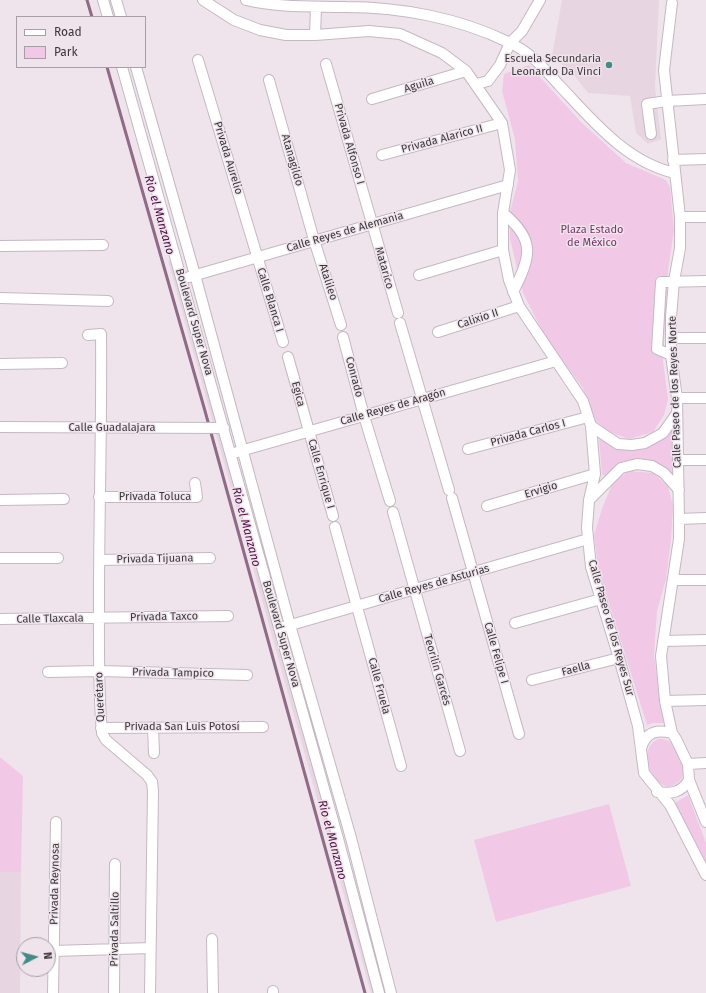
<!DOCTYPE html>
<meta charset="utf-8">
<style>
body{margin:0}
#map{position:relative;width:706px;height:993px;overflow:hidden;background:#efe4ec;font-family:"Fira Sans",sans-serif}
canvas{display:block}
.legend{position:absolute;left:16px;top:16px;width:130px;height:52px;box-sizing:border-box;background:#efe4ec;border:1px solid #a79fa5;margin:0;padding:5px 7px;list-style:none;font-size:12px;color:#3b373a}
.legend li{display:flex;align-items:center;gap:8px;height:20px}
.legend b{width:20px;border:1px solid #a79fa5}
.north{position:absolute;left:16px;top:937px;width:40px;height:40px;box-sizing:border-box;background:#efe4ec;border:1px solid #a79fa5;border-radius:50%;rotate:84deg;font-size:11px;font-weight:700;line-height:16px;text-align:center;color:#3b373a}
.north::after{content:'';display:block;margin:auto;width:14px;height:18px;background:#438b87;clip-path:polygon(50% 0,100% 100%,50% 72%,0 100%)}
</style>
<div id="map">
<canvas width="706" height="993"></canvas>
<ul class="legend">
<li><b style="height:5px;background:#fff"></b>Road</li>
<li><b style="height:11px;background:#f2c8e7"></b>Park</li>
</ul>
<div class="north">N</div>
</div>
<script>
const c = document.querySelector('canvas').getContext('2d');
c.lineJoin = 'round';
function paint(path, color) {
  c.fillStyle = color;
  c.fill(path, 'evenodd');
}
function strokePath(path, color, width, dash) {
  c.strokeStyle = color;
  c.lineWidth = width;
  c.lineCap = dash ? 'butt' : 'round';
  c.setLineDash(dash || []);
  c.stroke(path);
}
function label(font, color, halo, rows, align = 'center') {
  c.font = font + ' "Fira Sans",sans-serif';
  c.lineWidth = 3;
  c.setLineDash([]);
  c.textBaseline = 'middle';
  c.strokeStyle = halo;
  c.fillStyle = color;
  for (const [text, x, y, turn = 0] of rows) {
    c.save();
    c.translate(x, y);
    c.rotate((+turn || 0) * Math.PI / 180);
    c.textAlign = isNaN(turn) ? turn : align;
    if (halo) c.strokeText(text, 0, 0);
    c.fillText(text, 0, 0);
    c.restore();
  }
}
const built = new Path2D(`
 M562 0H659L655 87 661 139 648 144 636 133 630 96 588 93 573 74 552 56Z
 M181 257 385 993H371L168 261Z
 M0 872H21L20 993H0Z`);
const green = new Path2D(`
 M529 65 581 122 626 163 666 180 670 187 674 230 668 271 663 361 668 399 664 415 653 432 629 439 610 432 593 419 583 388 547 340 523 293 510 239V212L518 181 515 139 502 91 504 74Z
 M673 431 674 473 672 474 655 462 614 469 604 476 602 474 599 439C604 440 609 446 615 447 641 455 653 442 673 431Z
 M629 471 653 473 668 486 673 506 671 540 666 579 657 611 654 656 664 723H653L647 725 598 567 594 535 602 509 613 482Z
 M658 739C678 736 700 778 669 787 650 784 637 748 658 739Z
 M0 757 23 776 21 872H0Z
 M688 795 706 843V863L675 803Z
 M609 804 631 886 496 922 474 840Z`);
const stream = new Path2D(`
 M87 0 92 17
 M107 67 205 411 365 993`);
const minor = new Path2D(`
 M103 0 108 17
 M116 0 121 17
 M203 0 234 20 260 30 286 35H315L369 31 400 34 442 53 466 71 502 123 510 170 503 213V250L509 280 519 306 583 401 591 426 595 474 589 500 587 528 591 567 619 658 638 726 644 773 670 805 706 875
 M246 0C280 8 312 6 346 7 400 7 459 18 508 42 529 51 544 68 559 85 592 120 626 162 675 173
 M672 3 664 70 680 217V248L674 281 671 317V355L677 398 679 519V539L661 656 665 701 672 733 676 739 688 764 689 780 706 822
 M315 35 316 7
 M198 60 283 342
 M326 64 398 313
 M122 67 339 842 379 993
 M136 67 195 275 290 625 351 838 391 993
 M269 80 314 240 341 325
 M476 84 488 81 500 65 510 43 522 31 540 0
 M372 99 466 71
 M651 134 647 104 667 101 706 99
 M382 155 502 123
 M673 160 706 159
 M503 213C536 240 531 256 513 292
 M680 217H706
 M0 246 103 245
 M419 275 503 250
 M189 277 508 185
 M0 298 108 301
 M400 323 449 490
 M438 332 519 306
 M88 335 101 334C102 422 99 510 99 597 99 643 98 688 102 733L106 740 147 775 152 782 153 791 150 993
 M343 337 364 416 390 501
 M671 338H706
 M671 355 657 349 661 282 706 281
 M288 357 333 516
 M0 364 62 363
 M677 398H706
 M591 426 618 444 632 445 645 443 663 433 677 413
 M0 427 224 428
 M468 449 588 417
 M237 452 556 361
 M678 460H706
 M99 497H197L195 483
 M452 498 519 734
 M590 499 621 468 637 464 652 466 664 473 679 490
 M0 500 64 499
 M487 506 595 474
 M393 512 460 751
 M679 519 706 518
 M335 527 401 766
 M0 558H58
 M99 560 210 558
 M673 580H706
 M0 619 228 616
 M515 623 601 599
 M284 627 588 539
 M663 641 706 640
 M48 672 100 671 247 675
 M532 680 619 658
 M665 701 706 700
 M153 727 154 753
 M101 728 263 727
 M641 748C646 732 657 729 672 733
 M688 764 706 763
 M657 792C671 794 681 793 689 780
 M212 939 213 993
 M54 951 150 948
 M53 993 56 822
 M114 993 115 864
 M273 993V991`);
const markers = [
 [609,65,4,"#438b87"]
];
const poiNames = [
 ["Escuela Secundaria",601,59],
 ["Leonardo Da Vinci",601,72]
];
const streetNames = [
 ["Aguila",419,85,-17],
 ["Privada Alarico II",442,139,-15],
 ["Privada Alfonso I",349,144,74],
 ["Privada Aurelio",228,158,73],
 ["Atanagildo",292,160,74],
 ["Calle Reyes de Alemania",345,232,-16],
 ["Matarico",384,268,74],
 ["Atalileo",328,282,72],
 ["Calle Blanca I",270,300,73],
 ["Calixio II",478,319,-18],
 ["Boulevard Super Nova",194,322,74],
 ["Conrado",354,377,75],
 ["Calle Paseo de los Reyes Norte",675,392,-92],
 ["Egica",298,394,75],
 ["Calle Reyes de Aragón",393,407,-16],
 ["Calle Guadalajara",112,428],
 ["Privada Carlos I",528,433,-15],
 ["Calle Enrique I",321,474,74],
 ["Ervigio",541,490,-17],
 ["Privada Toluca",155,497],
 ["Privada Tijuana",155,559,-1],
 ["Calle Reyes de Asturias",434,584,-16],
 ["Privada Taxco",164,617,-1],
 ["Calle Tlaxcala",50,619,-1],
 ["Calle Paseo de los Reyes Sur",611,628,74],
 ["Boulevard Super Nova",281,634,74],
 ["Calle Felipe I",496,653,74],
 ["Faella",576,669,-15],
 ["Teorilin Garcés",437,670,74],
 ["Privada Tampico",173,673,1],
 ["Calle Fruela",379,686,75],
 ["Querétaro",100,697,-92],
 ["Privada San Luis Potosí",182,727],
 ["Privada Reynosa",55,884,-89],
 ["Privada Saltillo",115,929,-89]
];
const parkNames = [
 ["Plaza Estado",592,230],
 ["de México",592,243]
];
const waterNames = [
 ["Rio el Manzano",159,215,74],
 ["Rio el Manzano",246,527,75],
 ["Rio el Manzano",332,840,75]
];
paint(built, '#e7d6e2');
paint(green, '#f2c8e7');
strokePath(stream, '#906b88', 3);
strokePath(minor, '#c4b9c1', 12);
strokePath(minor, '#fff', 10);
for (const [x, y, r, color] of markers) {
  const dot = new Path2D();
  dot.arc(x, y, r, 0, 2 * Math.PI);
  c.fillStyle = color;
  c.fill(dot);
  strokePath(dot, '#efe4ec', 1.5);
}
label('11px', '#3b373a', '#efe4ec', poiNames, 'right');
label('11px', '#3b373a', '#efe4ec', streetNames);
label('11px', '#77366a', '#efe4ec', parkNames);
label('italic 12px', '#4c0c42', '#efe4ec', waterNames);
</script>
